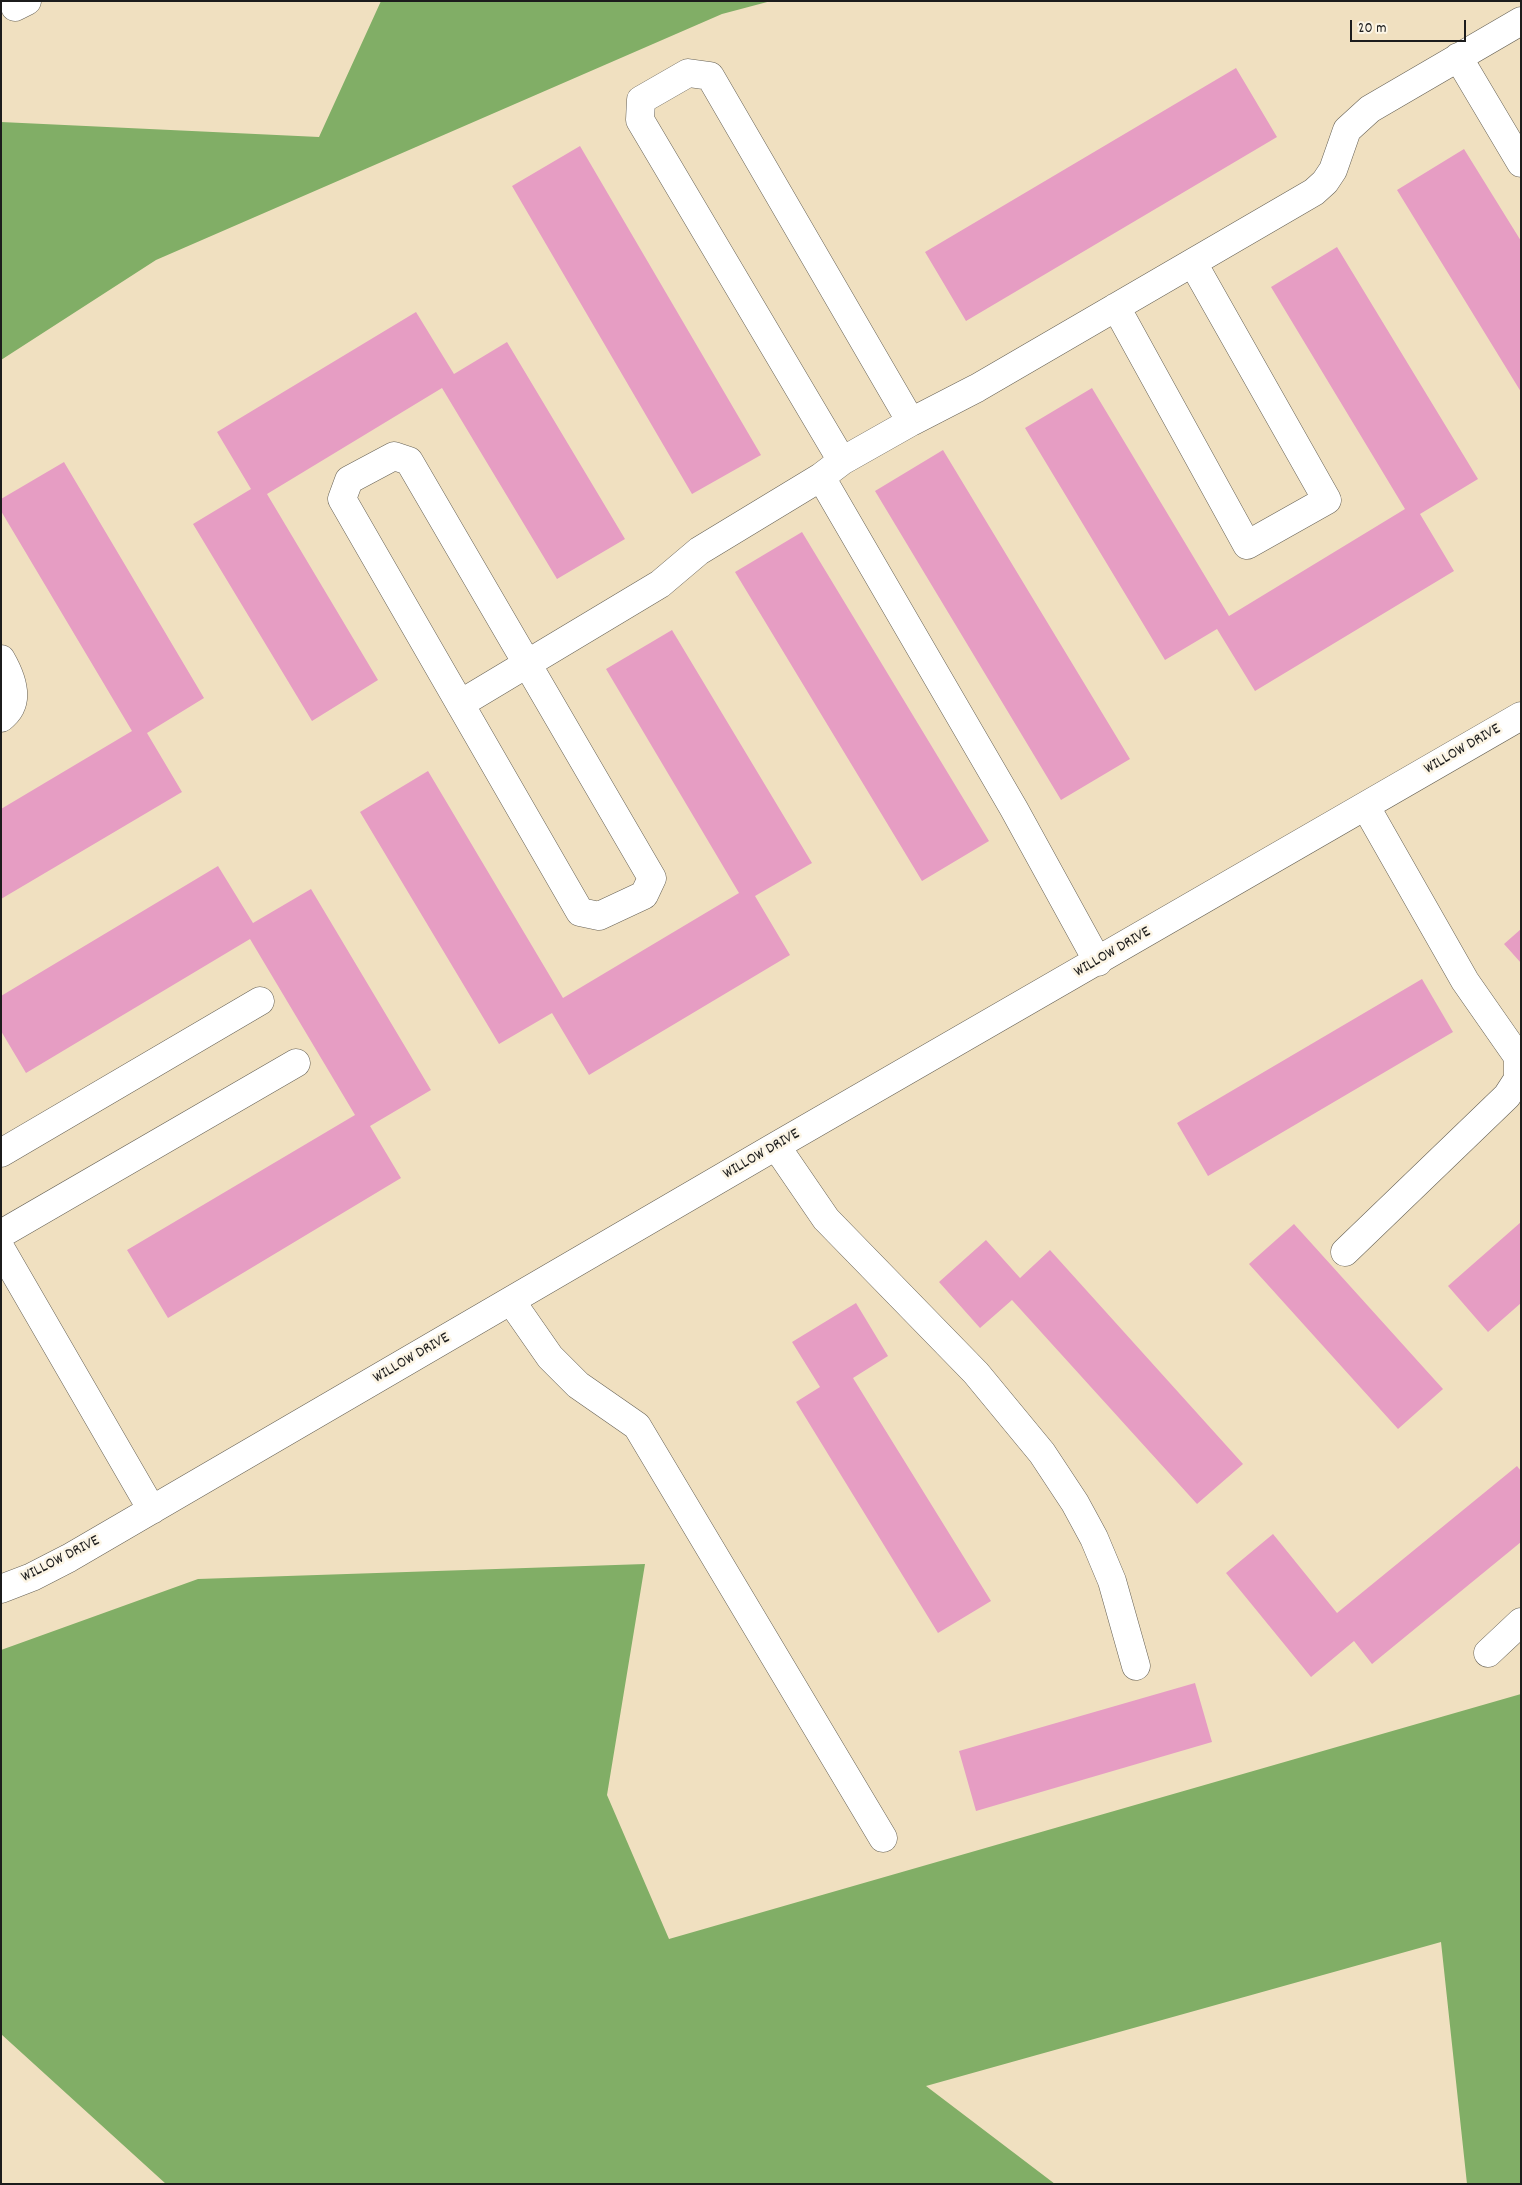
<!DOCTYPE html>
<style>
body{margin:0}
#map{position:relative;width:1522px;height:2185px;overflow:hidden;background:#f0e0c0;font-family:Dekko,sans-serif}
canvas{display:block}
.frame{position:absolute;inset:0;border:2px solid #1c1c1c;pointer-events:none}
.scale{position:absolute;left:1350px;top:20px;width:116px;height:22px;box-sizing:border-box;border:2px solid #1c1c1c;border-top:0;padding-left:6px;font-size:15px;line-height:18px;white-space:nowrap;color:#1c1c1c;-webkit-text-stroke:4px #fcf5e5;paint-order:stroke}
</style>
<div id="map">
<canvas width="1522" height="2185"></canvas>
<div class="frame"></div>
<div class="scale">20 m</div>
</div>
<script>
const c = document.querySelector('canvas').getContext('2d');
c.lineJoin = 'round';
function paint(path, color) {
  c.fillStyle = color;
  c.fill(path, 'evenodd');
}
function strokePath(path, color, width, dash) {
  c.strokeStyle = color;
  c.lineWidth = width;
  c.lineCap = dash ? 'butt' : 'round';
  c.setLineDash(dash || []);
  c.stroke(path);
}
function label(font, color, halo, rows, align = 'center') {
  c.font = font + ' Dekko,sans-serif';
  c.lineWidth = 5;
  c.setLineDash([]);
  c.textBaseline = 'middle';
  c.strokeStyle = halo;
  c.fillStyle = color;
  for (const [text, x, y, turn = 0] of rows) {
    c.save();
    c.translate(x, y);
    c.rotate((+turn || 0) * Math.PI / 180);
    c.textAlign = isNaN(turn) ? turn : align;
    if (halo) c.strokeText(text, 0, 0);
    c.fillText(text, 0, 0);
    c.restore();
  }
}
const forest = new Path2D(`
 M381 1H771L722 14 156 260 1 360V122L319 137Z
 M645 1564 607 1795 669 1939 1521 1694V2184H1467L1441 1942 926 2086 1055 2184H166L1 2034V1650L198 1579Z`);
const building = new Path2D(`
 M1236 68 1277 137 966 321 925 252Z
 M580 146 761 455 692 494 512 186Z
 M1464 149 1521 241V392L1397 190Z
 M1337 247 1478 479 1420 514 1454 571 1255 691 1217 629 1165 660 1025 428 1092 388 1229 616 1405 509 1271 287Z
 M416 312 454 374 507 342 625 539 557 579 442 388 267 494 378 680 312 721 193 524 251 489 217 432Z
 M943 450 1130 759 1061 800 875 491Z
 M64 462 204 698 147 733 182 792 1 899V809L132 731 1 511V499Z
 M802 532 989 841 922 881 735 572Z
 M672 630 812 863 755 896 790 955 589 1075 552 1013 499 1044 360 812 428 771 563 998 739 893 606 669Z
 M218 866 253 923 311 889 431 1090 370 1126 401 1178 168 1318 127 1250 355 1115 250 939 26 1073 1 1031V996Z
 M1521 929V963L1504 944Z
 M1422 979 1453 1032 1208 1176 1177 1123Z
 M1521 1222V1303L1488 1332 1448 1286Z
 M1294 1224 1443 1389 1398 1429 1249 1264Z
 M986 1240 1020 1278 1050 1250 1243 1464 1197 1504 1012 1300 980 1328 939 1282Z
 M856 1303 888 1356 853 1378 991 1601 938 1633 796 1402 820 1387 792 1342Z
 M1517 1466 1521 1471V1542L1372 1664 1354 1641 1311 1677 1226 1573 1273 1534 1337 1613Z
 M1195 1683 1212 1742 976 1811 959 1751Z`);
const minor = new Path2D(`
 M15 7 27 1
 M1458 57 1521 163
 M1116 307 1247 545 1327 500 1193 263
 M394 456 409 461 652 878 644 895 599 916 580 912 342 499 349 480Z
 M842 461 640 120 641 100 688 73 710 76 911 422
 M821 477 1014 809 1098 962
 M1 659C12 678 22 702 1 718
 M460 704 660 584 699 551 821 477 842 461 911 422 977 388 1314 192 1325 182 1333 170 1347 130 1370 109 1521 21
 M776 1146 826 1219 976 1373 1042 1453 1075 1503 1094 1538 1112 1581 1136 1666
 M1 1153 260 1001
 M1 1234 296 1063
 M1 1249 152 1510
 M1345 1252 1507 1096 1518 1079V1057L1465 981 1366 807
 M511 1301 550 1357 578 1385 637 1426 883 1838
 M1 1589 32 1577 69 1558 776 1146 1521 716
 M1488 1653 1521 1622`);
const streetNames = [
 ["WILLOW DRIVE",1463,750,-30],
 ["WILLOW DRIVE",1113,953,-30],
 ["WILLOW DRIVE",762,1155,-30],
 ["WILLOW DRIVE",412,1359,-30],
 ["WILLOW DRIVE",61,1560,-27]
];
paint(forest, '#81ae66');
paint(building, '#e69dc3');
strokePath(minor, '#666155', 29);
strokePath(minor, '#fff', 28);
label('16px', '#1c1c1c', '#fcf5e5', streetNames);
</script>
